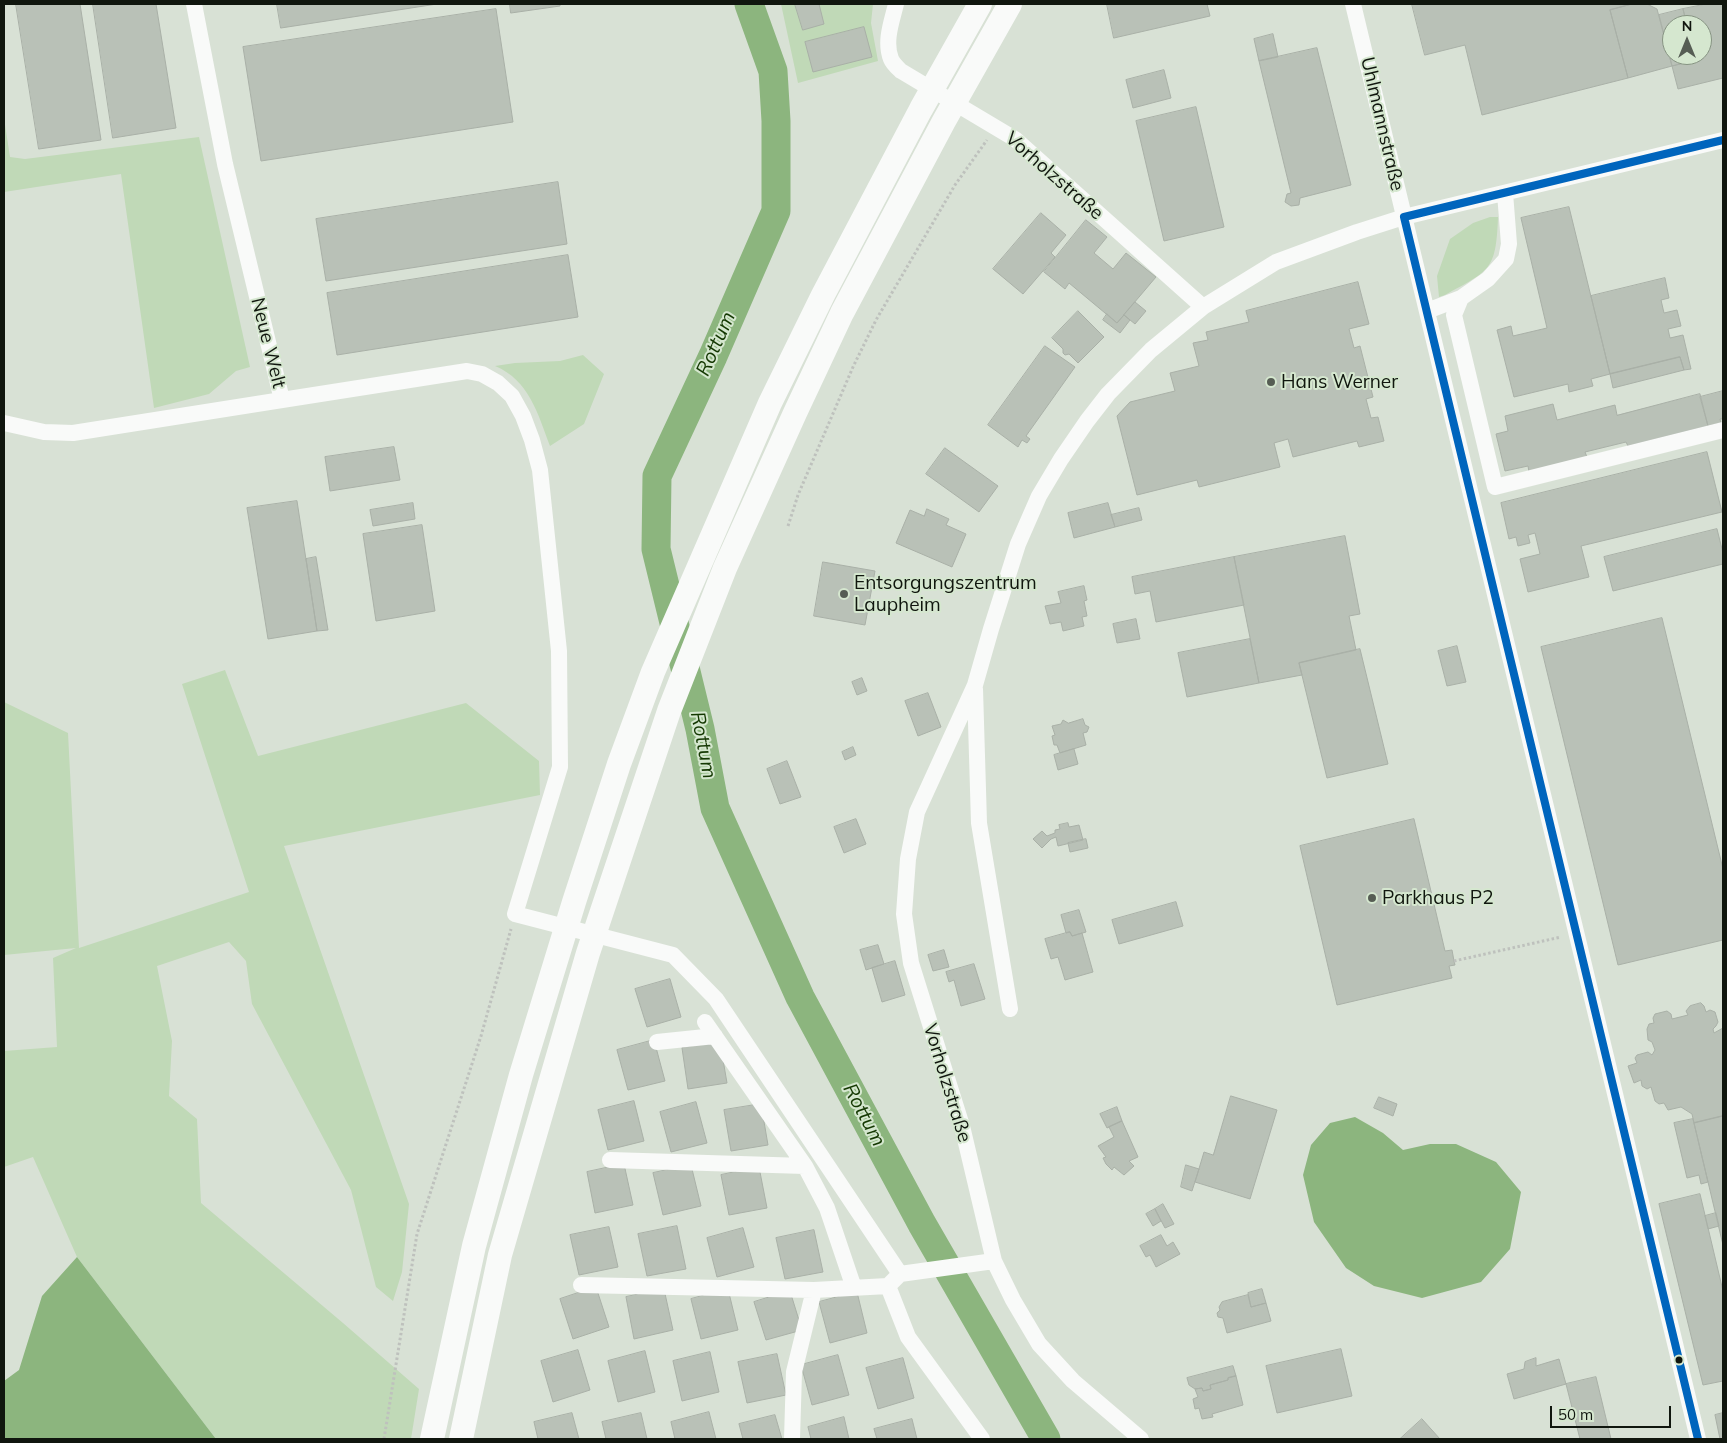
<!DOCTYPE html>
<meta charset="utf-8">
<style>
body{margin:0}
#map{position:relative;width:1727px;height:1443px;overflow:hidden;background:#d8e1d5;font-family:Mulish,sans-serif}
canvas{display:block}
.frame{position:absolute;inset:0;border:5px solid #10160e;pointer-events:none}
.north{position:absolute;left:1662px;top:15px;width:50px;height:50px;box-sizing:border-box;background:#d5e7cf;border:1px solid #869382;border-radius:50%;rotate:0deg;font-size:14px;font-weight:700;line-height:20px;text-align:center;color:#10160e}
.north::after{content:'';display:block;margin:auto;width:18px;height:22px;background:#565d54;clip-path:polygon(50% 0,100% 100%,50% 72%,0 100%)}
.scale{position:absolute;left:1550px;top:1406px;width:121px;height:22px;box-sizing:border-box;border:2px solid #10160e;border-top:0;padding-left:6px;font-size:15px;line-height:18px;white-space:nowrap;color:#10160e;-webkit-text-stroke:4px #d5e7cf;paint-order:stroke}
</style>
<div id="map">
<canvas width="1727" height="1443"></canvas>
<div class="frame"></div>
<div class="north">N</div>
<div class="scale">50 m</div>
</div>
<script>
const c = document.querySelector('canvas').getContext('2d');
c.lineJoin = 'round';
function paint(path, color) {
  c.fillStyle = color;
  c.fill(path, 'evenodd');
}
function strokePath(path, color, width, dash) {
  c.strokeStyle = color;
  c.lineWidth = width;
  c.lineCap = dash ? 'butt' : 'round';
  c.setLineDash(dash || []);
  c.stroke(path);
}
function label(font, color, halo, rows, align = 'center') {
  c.font = font + ' Mulish,sans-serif';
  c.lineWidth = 4;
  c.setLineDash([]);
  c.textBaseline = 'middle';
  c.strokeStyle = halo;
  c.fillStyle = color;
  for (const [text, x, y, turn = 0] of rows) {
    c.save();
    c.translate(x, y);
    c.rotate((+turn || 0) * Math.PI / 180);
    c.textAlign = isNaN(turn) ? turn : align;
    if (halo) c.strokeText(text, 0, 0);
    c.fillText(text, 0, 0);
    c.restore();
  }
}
const green = new Path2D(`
 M781 4H873L871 23 878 61 798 83Z
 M4 118 10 157 25 159 199 137 250 367 236 371 209 394 154 408 121 174 4 192Z
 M1490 217H1498C1496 271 1490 270 1445 295L1439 297 1437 276 1450 239 1473 223Z
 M583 355 604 374 584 424 550 446C538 414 529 380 495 366L515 363 560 361Z
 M225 670 258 756 466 703 539 761 540 795 284 846 409 1204 402 1272 393 1301 376 1287 351 1190 252 1004 246 961 229 942 157 966 172 1041 169 1096 197 1119 201 1203 343 1323 419 1389 411 1439H216L77 1257 33 1157 4 1167V1051L57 1047 53 958 76 948 4 955V702L68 733 79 948 249 892 182 684Z`);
const water = new Path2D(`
 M1355 1117 1383 1133 1403 1150 1430 1144H1456L1496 1162 1521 1192 1510 1249 1481 1282 1422 1298 1374 1286 1346 1268 1314 1222 1303 1175 1311 1145 1330 1123Z
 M77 1257 216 1439H4V1381L19 1370 42 1296Z`);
const river = new Path2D(`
 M749 4 773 71 776 121V211L713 356 657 476 656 549 700 729 715 808 800 997 922 1224 1046 1439`);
const building = new Path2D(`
 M16 4H80L101 140 39 149Z
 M93 4H156L176 128 113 138Z
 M277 4H437L281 28Z
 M510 4H560V6L511 13Z
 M795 4H819L824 24 803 30Z
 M1107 4H1207L1210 16 1114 38Z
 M1412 4H1632L1610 10 1628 78 1482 115 1465 45 1425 55Z
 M1632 4H1647L1657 9 1672 66 1628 78 1610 10Z
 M1706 4H1723V78L1678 89 1672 66 1696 60 1695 55H1702V25H1687L1683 9Z
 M496 9 513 122 261 161 243 47Z
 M1683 9 1687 25H1672V55H1695L1696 60 1672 66 1659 15Z
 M864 27 872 57 813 72 805 42Z
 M1273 34 1278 57 1259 61 1254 39Z
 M1317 48 1351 185 1300 198 1299 205 1291 206 1285 202 1287 194 1291 193 1259 61Z
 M1164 70 1171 98 1133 108 1126 80Z
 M1196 107 1224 227 1164 241 1136 121Z
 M558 182 567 244 326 281 316 219Z
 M1569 207 1610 374 1591 379 1593 386 1569 392 1568 384 1514 397 1497 330 1511 326 1513 336 1547 328 1521 218Z
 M1041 213 1066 235 1051 253 1055 257 1023 294 993 269Z
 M1086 220 1107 237 1094 253 1113 269 1126 253 1156 277 1117 323 1069 283 1065 289 1044 272Z
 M568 255 578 317 337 355 327 293Z
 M1665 278 1669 298 1661 300 1664 313 1677 310 1681 326 1668 329 1670 338 1683 335 1691 369 1684 370 1680 357 1610 374 1591 296Z
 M1358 282 1369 324 1349 329 1354 348 1360 346 1373 397 1366 399 1371 418 1378 417 1384 441 1359 447 1357 441 1293 457 1288 439 1274 443 1280 467 1199 487 1197 480 1137 495 1117 416 1130 402 1175 391 1170 373 1199 366 1193 343 1208 340 1206 332 1249 322 1246 311Z
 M1135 302 1146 311 1135 324 1124 315Z
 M1078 311 1104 337 1078 363 1069 354 1065 355 1063 353V349L1052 338Z
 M1107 314 1117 323 1124 315 1130 320 1120 333 1103 320Z
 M1045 346 1075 367 1026 436 1030 439 1027 443 1022 440 1018 447 988 425Z
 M1680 357 1684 370 1613 388 1610 374Z
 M1723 391V419H1720L1721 423 1708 426 1700 397Z
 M1700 394 1708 426 1628 446 1626 442 1585 452 1587 457 1529 472 1528 466 1505 471 1496 434 1508 431 1505 416 1553 404 1557 420 1615 405 1617 415Z
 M394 447 400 480 330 491 325 457Z
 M945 448 998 486 979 512 926 474Z
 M1707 452 1722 512 1581 546 1589 577 1528 592 1520 559 1540 554 1535 533 1528 535 1530 543 1518 546 1516 537 1509 539 1501 503Z
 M297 501 317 631 268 639 247 508Z
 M413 503 415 519 373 526 370 510Z
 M1108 503 1115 527 1074 538 1068 513Z
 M1139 508 1142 520 1115 527 1111 515Z
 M927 509 949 519 946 525 966 534 952 567 896 543 910 510 924 516Z
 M422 525 435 611 376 621 363 534Z
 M1717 529 1723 553V564L1613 591 1604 557Z
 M1345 536 1360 614 1349 616 1356 650 1299 663 1302 675 1259 683 1234 557Z
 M316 557 328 630 317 631 306 559Z
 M1234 557 1244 605 1156 622 1150 591 1135 594 1132 577Z
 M823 562 875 571 865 625 814 616Z
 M1084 586 1087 600 1084 601 1087 616 1082 617 1084 626 1063 631 1061 622 1050 624 1045 606 1061 603 1058 592Z
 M1662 618 1723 869V940L1618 965 1541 647Z
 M1136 619 1140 639 1117 643 1113 624Z
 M1250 639 1259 683 1187 697 1178 653Z
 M1457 646 1466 682 1447 686 1438 651Z
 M1360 649 1388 764 1327 778 1299 663Z
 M862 678 867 691 857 695 852 682Z
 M928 693 941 727 918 736 905 701Z
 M1083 719 1085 725 1089 727 1087 732 1083 733 1086 745 1060 753 1057 745H1054L1052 736 1055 735 1052 726 1061 724 1063 720 1068 723Z
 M853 747 856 755 845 760 842 752Z
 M1074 749 1078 764 1058 770 1054 755Z
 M787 761 801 797 780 804 767 769Z
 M856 819 866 844 844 853 834 827Z
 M1414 819 1445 951 1452 950 1454 961 1455 965 1449 966 1452 978 1337 1005 1300 846Z
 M1068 823 1069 827 1079 825 1083 840 1058 846 1056 837 1051 839 1042 848 1033 839 1042 831 1047 836 1055 833V830L1060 829 1059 825Z
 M1086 839 1088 848 1070 852 1068 843Z
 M1176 902 1183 926 1119 944 1112 920Z
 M1079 910 1086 932 1072 936 1070 932 1066 933 1061 915Z
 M1070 932 1072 936 1082 933 1093 972 1065 980 1058 957 1051 959 1045 939Z
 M878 945 884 964 866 970 860 950Z
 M944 950 949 967 933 971 928 955Z
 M895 961 905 995 882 1002 872 968Z
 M974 964 985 999 961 1006 954 980 949 982 946 972Z
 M670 979 681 1017 647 1027 635 989Z
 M1701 1003 1704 1006 1706 1012 1710 1010 1715 1012 1718 1022 1716 1026 1713 1029 1714 1033 1723 1028V1116L1694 1123 1692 1114 1681 1107 1668 1110 1664 1103 1659 1104 1655 1101 1651 1087 1647 1089 1642 1086 1641 1080 1634 1083 1628 1066 1637 1063 1635 1058 1637 1055 1648 1052 1652 1055 1655 1050 1652 1042 1648 1040 1647 1029 1649 1024 1654 1023 1653 1018 1655 1014 1667 1011 1671 1014 1672 1019 1688 1015 1686 1011 1690 1006Z
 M654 1040 665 1081 628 1090 617 1050Z
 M720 1042 727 1083 688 1089 682 1048Z
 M1231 1096 1277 1110 1250 1199 1195 1182 1204 1152 1213 1155Z
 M1379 1097 1397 1104 1393 1116 1374 1108Z
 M634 1101 644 1141 608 1150 598 1110Z
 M696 1102 707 1143 671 1152 660 1112Z
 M761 1104 768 1145 731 1151 724 1110Z
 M1117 1107 1122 1121 1107 1128 1100 1114Z
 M1723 1116V1245L1694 1123Z
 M1693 1119 1708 1182 1701 1184 1699 1175 1687 1178 1674 1123Z
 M1122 1121 1138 1157 1129 1161 1134 1166 1124 1175 1114 1167 1112 1170 1106 1164 1103 1158 1106 1157 1098 1146 1114 1137 1109 1127Z
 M624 1164 633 1205 595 1213 587 1172Z
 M691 1165 701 1206 663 1215 653 1173Z
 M1186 1165 1199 1169 1192 1191 1181 1187Z
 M759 1167 767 1208 729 1215 721 1175Z
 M1700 1194 1723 1291V1381L1703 1385 1659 1204Z
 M1163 1204 1174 1224 1165 1228 1155 1209Z
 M1155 1209 1161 1221 1153 1226 1146 1214Z
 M1716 1213 1719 1226 1708 1229 1705 1216Z
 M677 1226 686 1269 647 1276 638 1234Z
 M609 1227 618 1267 579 1275 570 1235Z
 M743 1228 754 1267 717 1277 707 1238Z
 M814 1230 823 1272 785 1279 776 1238Z
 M1161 1235 1167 1246 1173 1242 1180 1254 1156 1267 1150 1255 1146 1257 1140 1246Z
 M596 1287 609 1327 573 1339 560 1299Z
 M664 1289 673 1330 634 1339 626 1297Z
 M728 1289 738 1330 701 1339 691 1299Z
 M1262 1289 1266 1303 1251 1307 1248 1293Z
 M790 1291 802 1330 766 1340 754 1302Z
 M857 1292 867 1333 830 1343 819 1302Z
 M1248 1295 1251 1307 1266 1303 1271 1321 1227 1333 1223 1318 1218 1317 1217 1313 1220 1310 1219 1307 1222 1302Z
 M1341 1349 1352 1396 1277 1413 1266 1366Z
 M578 1350 590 1390 553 1402 541 1361Z
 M645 1351 655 1392 618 1402 608 1361Z
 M710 1352 719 1392 682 1401 673 1361Z
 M777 1354 786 1395 747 1403 738 1362Z
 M838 1355 849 1395 812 1405 801 1365Z
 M903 1358 914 1398 878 1409 866 1368Z
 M1536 1358V1366L1559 1359 1566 1384 1514 1399 1507 1374 1524 1369 1525 1362Z
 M1233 1366 1236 1376 1228 1378V1380L1210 1385 1211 1389 1203 1391 1202 1388 1195 1389 1189 1385 1187 1378Z
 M1236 1376 1243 1405 1212 1414 1213 1417 1202 1419 1199 1408 1195 1409 1193 1399 1198 1397 1195 1389 1202 1388 1203 1391 1211 1389 1210 1385 1228 1380V1378Z
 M1596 1377 1611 1439H1580L1566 1384Z
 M709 1412 716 1439H675L671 1422Z
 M572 1413 579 1439H538L534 1422Z
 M641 1413 647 1439H606L602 1422Z
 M1723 1413V1439H1720L1715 1415Z
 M775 1415 782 1439H743L739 1424Z
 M844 1417 849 1439H811L808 1427Z
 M912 1419 917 1439H877L874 1429Z
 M1422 1419 1440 1439H1400Z`);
const path = new Path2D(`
 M788 526 798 495 853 367 876 320 955 185 987 140
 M1454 961 1561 937
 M384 1439 417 1234 481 1036 511 929`);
const minor = new Path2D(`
 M194 4 225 164 282 400 467 371 482 374 498 383 512 396 523 416 532 440 540 470 559 651 560 767 515 914 673 955 716 999 900 1274 994 1261
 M896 4C892 21 884 41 891 59 893 64 898 68 901 71L1015 139 1203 307
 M1353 4 1698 1439
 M1505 193 1509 244 1506 259 1488 279 1461 298 1454 315 1495 487 1723 430
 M1427 311 1461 298
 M4 423 44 432 73 433 282 400
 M975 689 979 823 1010 1009
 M705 1022 805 1166 827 1208 854 1288
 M657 1042 715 1036
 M610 1160 805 1166
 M581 1285 814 1290 888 1286 900 1274
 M888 1286 908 1337 982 1439
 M792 1439 794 1372 814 1290
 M1141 1439 1073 1381 1039 1344 1013 1300 994 1261 962 1126 911 963 904 914 908 859 917 812 975 685 991 629 1018 544 1039 496 1061 459 1087 421 1108 394 1151 350 1203 307 1276 262 1357 232 1404 217 1723 140`);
const highway = new Path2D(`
 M432 1439 474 1246 521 1075 574 902 619 764 653 672 770 403 823 295 921 109 980 4
 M461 1439 500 1255 588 953 669 711 725 568 795 413 842 313 944 121 1010 4`);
const bus1 = new Path2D(`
 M1698 1439 1404 217 1723 140`);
const markers = [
 [1271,382,5,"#565d54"],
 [844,594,5,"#565d54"],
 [1372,898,5,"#565d54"],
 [1679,1360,4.5,"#10160e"]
];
const streetNames = [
 ["Uhlmannstraße",1382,124,77],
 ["Vorholzstraße",1054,176,41],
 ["Neue Welt",268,343,76],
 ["Vorholzstraße",947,1083,73]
];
const poiNames = [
 ["Hans Werner",1281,382],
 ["Entsorgungszentrum",854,583],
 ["Laupheim",854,605],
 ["Parkhaus P2",1382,898]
];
const waterNames = [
 ["Rottum",716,344,-66],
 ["Rottum",703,745,79],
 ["Rottum",864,1115,62]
];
paint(green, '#c0d9b7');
paint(water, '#8cb57e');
strokePath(river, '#8cb57e', 29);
paint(building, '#b9c1b7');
strokePath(building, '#a9b0a7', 1);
strokePath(path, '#bec1bd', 3, [2.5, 2.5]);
strokePath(minor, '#f9faf9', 16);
strokePath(highway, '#f9faf9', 24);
strokePath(bus1, '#0065bd', 8);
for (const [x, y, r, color] of markers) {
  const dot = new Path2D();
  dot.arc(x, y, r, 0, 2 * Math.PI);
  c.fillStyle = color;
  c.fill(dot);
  strokePath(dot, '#d5e7cf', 2);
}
label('19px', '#10160e', '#d5e7cf', streetNames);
label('19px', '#10160e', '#d5e7cf', poiNames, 'left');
label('italic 20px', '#143802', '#d5e7cf', waterNames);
</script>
